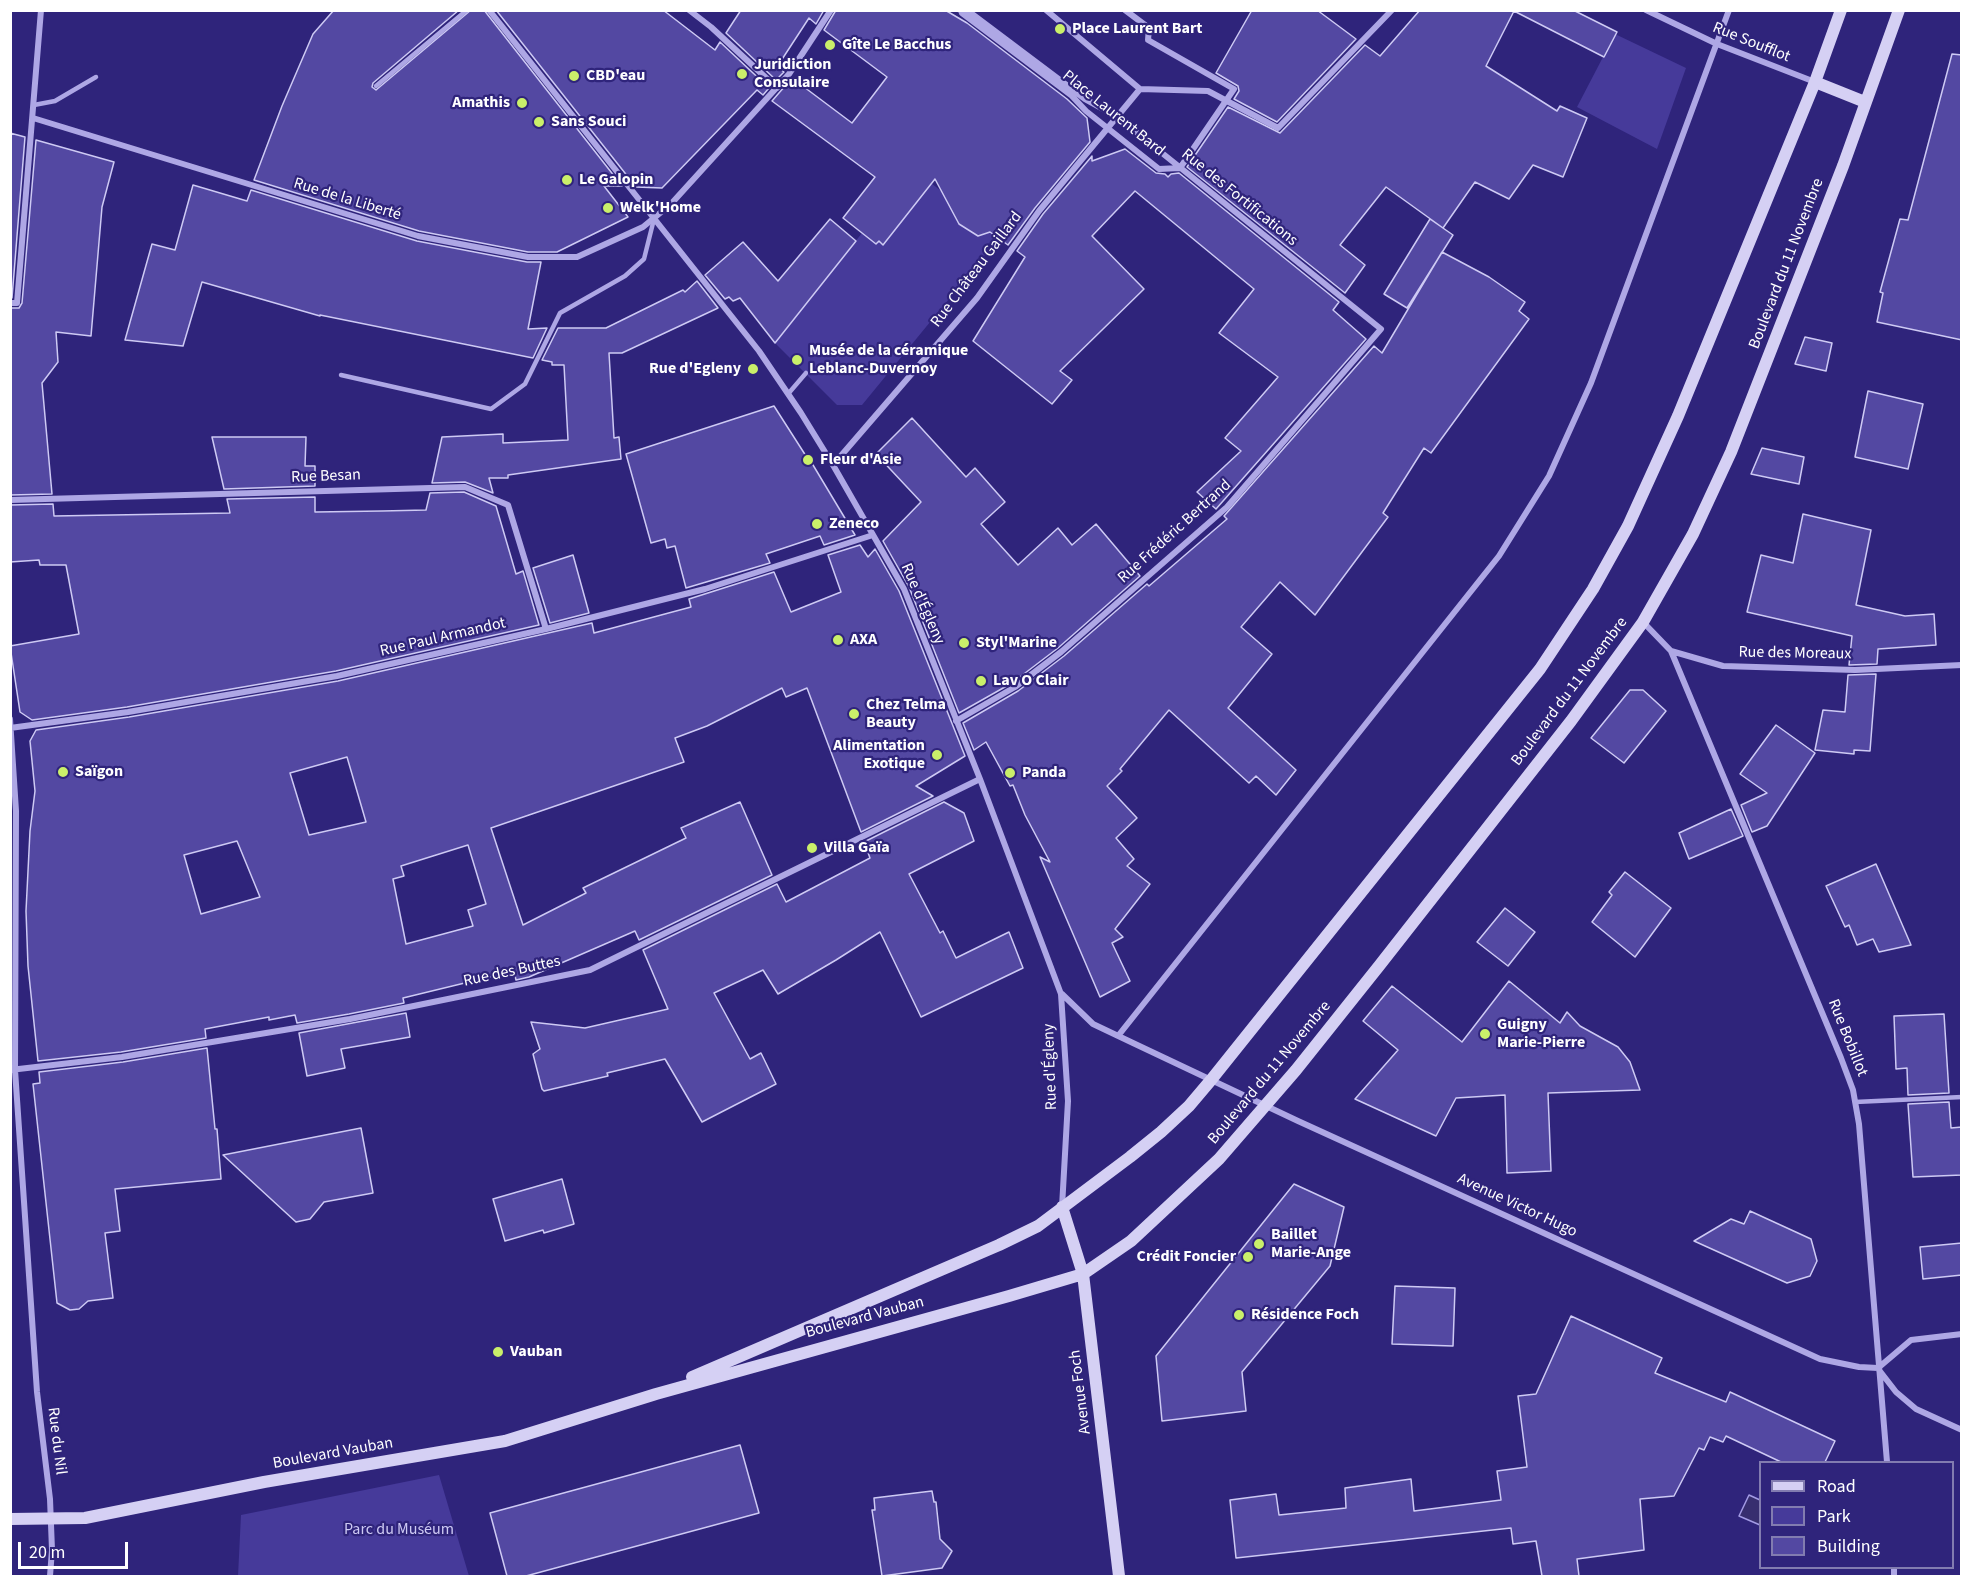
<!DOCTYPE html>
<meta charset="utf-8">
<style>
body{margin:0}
#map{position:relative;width:1972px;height:1587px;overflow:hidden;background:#2f247b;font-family:"Source Sans 3",sans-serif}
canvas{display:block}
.frame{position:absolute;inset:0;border:12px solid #fff;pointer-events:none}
.legend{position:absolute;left:1759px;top:1461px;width:195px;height:108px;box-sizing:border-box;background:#2f247b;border:2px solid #827cb0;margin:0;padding:8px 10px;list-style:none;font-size:18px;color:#fff}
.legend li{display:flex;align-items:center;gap:12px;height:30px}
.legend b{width:30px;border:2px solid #827cb0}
.scale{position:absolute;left:18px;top:1542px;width:110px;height:27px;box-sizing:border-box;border:3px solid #fff;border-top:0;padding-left:8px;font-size:18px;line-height:21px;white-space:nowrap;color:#fff;-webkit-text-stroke:4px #2f247b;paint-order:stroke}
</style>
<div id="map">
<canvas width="1972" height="1587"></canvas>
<div class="frame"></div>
<ul class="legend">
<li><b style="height:8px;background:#d5d0f4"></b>Road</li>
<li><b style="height:16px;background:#463a9a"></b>Park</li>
<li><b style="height:16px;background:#5348a2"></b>Building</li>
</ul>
<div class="scale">20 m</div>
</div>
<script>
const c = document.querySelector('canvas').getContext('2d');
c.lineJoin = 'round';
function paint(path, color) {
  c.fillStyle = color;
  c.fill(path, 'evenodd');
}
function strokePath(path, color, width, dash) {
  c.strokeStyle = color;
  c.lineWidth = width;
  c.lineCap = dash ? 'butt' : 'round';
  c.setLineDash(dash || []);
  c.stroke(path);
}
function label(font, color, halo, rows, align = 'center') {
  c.font = font + ' "Source Sans 3",sans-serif';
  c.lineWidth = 4.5;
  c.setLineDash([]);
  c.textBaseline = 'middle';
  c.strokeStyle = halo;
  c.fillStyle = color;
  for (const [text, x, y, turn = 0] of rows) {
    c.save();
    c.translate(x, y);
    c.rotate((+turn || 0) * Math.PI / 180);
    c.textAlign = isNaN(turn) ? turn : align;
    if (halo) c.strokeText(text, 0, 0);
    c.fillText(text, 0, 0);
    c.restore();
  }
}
const green = new Path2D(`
 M1615 34 1686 68 1657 149 1577 107Z
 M931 183 960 206 955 217 958 222 987 228 999 238 862 405H837L775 343 862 233 876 244 879 241 883 244Z
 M439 1475 469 1576H238L241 1515Z`);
const water = new Path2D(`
 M1749 1495 1760 1500V1525L1739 1516Z`);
const building = new Path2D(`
 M334 10H459L373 83 372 87 376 90 471 10H484L622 186H604L628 217 557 252H528L419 231 254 180 282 106 313 34Z
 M496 10H663L715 50 720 42 769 88 763 95 757 90 662 188 636 187Z
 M741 10H824L816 24 809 18 777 67 784 72 776 80 726 33Z
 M836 10H945L967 23 1067 99 1087 118 1090 142 1035 208 1008 245 990 232 978 236 959 224 935 179 883 245 879 241 876 244 843 218 875 177 772 101 792 78 852 123 887 77 824 30Z
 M1252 10H1317L1356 39 1277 122 1234 99 1239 91 1238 86 1216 73Z
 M1420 10H1573L1617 32 1604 57 1514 11 1486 66 1557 111 1560 106 1587 118 1563 177 1533 165 1509 199 1475 182 1443 228 1386 187 1340 245 1365 265 1345 293 1187 167 1228 107 1280 133 1365 45 1380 56Z
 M1952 54 1962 55V340L1877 322 1883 293 1880 292 1900 219 1908 220Z
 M10 133 25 137 12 298H10Z
 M36 140 114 162 102 207 91 336 56 332 58 362 42 383 52 494 10 495V308H19L22 303Z
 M1125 149 1156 173 1165 174 1168 177 1171 174 1179 173 1339 302 1333 310 1366 339 1216 509 1197 492 1241 451 1225 438 1278 377 1219 333 1254 289 1135 191 1092 236 1144 289 1060 371 1072 380 1052 404 973 341 1025 257 1017 251 1043 214 1092 156V161Z
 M193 185 247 201 251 190 417 241 527 262H541L528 329 547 328 533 358 320 315V316L202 282 183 346 125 340 152 244 175 250Z
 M830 219 856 241 775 343 740 298 733 301 729 297 725 299 705 275 743 242 778 281Z
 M1430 219 1453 235 1407 308 1384 294Z
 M1442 252 1489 277 1525 302 1519 311 1529 319 1431 453 1424 448 1383 513 1388 517 1315 615 1280 582 1241 627 1272 654 1228 708 1296 770 1276 795 1256 776 1249 783 1169 710 1120 769 1122 771 1107 786 1137 818 1116 838 1134 859 1127 866 1150 884 1115 929 1123 937 1112 943 1130 981 1100 997 1040 857 1050 862 1025 815 1013 785 1010 786 986 742 974 750 963 723 1018 691 1064 656 1147 584 1149 586 1227 519 1224 516 1374 346 1382 353Z
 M697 281 718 308 622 353H609L614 438 619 437 621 459 508 475V478H489L493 493 465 482 432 483 442 437 503 434V443L568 440 564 365H552V362L542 360 558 328H606L683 290 685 292Z
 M1805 337 1832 343 1826 371 1795 364Z
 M1868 391 1923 404 1908 469 1855 457Z
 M774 406 806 456 807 455 855 535 824 545 820 536 766 554 770 563 686 588 675 546 667 548 665 539 651 543 626 454Z
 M912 418 966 477 975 468 1005 502 981 524 1018 565 1058 528 1072 545 1096 524 1140 576 1058 648 1012 683 959 713 909 587 883 541 921 502 876 454Z
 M212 437H306L305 466H315V486L224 489Z
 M1762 448 1804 457 1799 484 1751 474Z
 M464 492 496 506 516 574 523 571 539 625 336 671 127 707 32 720 20 712 10 646 79 634 66 565H40L39 560 10 562V505L53 504 54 516 230 513 227 499 315 497V512L382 511 426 510 430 493Z
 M1803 514 1871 530 1856 605 1905 616 1934 614 1936 645 1878 649 1877 664 1849 665 1852 636 1747 612 1761 555 1793 563Z
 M860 545 868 557 875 549 899 591 965 756 916 786 933 796 861 832 807 688 786 697 782 688 707 726 675 738 684 762 491 828 523 925 586 893 583 888 686 838 681 828 740 802 772 875 639 940 635 931 529 977 516 980 514 971 403 998 404 1003 349 1014 297 1023 295 1015 269 1020V1017L205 1029 206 1038 121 1052 38 1061 28 966 26 911 30 831 35 791 30 741 36 730 129 717 338 681 592 623 594 633 691 607 689 599 774 572 791 612 841 592 828 555ZM347 757 366 822 309 835 290 773ZM237 841 260 897 201 914 184 855ZM468 845 486 904 468 910 473 926 406 944 393 879 404 876 401 866Z
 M573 555 589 613 550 623 533 568Z
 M1876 674 1870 751 1854 750V754L1815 750 1823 710 1845 712 1848 675Z
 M1630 690H1643L1666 711 1624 763 1591 738Z
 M1776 725 1815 753 1767 826 1752 832 1741 805 1767 793 1740 774Z
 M944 802 964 813 974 841 909 874 940 933 943 931 956 958 1009 932 1023 968 921 1017 880 932 836 960 778 994 763 970 714 993 750 1059 761 1053 776 1084 702 1122 665 1059 607 1073 608 1076 544 1091 542 1089 533 1054 540 1049 531 1022 585 1028 668 1009 643 950 777 884 786 902 870 858 864 842Z
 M1731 809 1743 836 1689 859 1679 833Z
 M1876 864 1911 945 1879 952 1873 939 1857 945 1849 925 1845 927 1826 886Z
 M1625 872 1671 908 1635 957 1592 922 1612 895 1609 892Z
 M1505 908 1535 932 1508 966 1477 942Z
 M1509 981 1560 1023 1567 1012 1580 1026 1618 1047 1630 1062 1640 1090 1548 1093 1551 1171 1507 1173 1505 1095 1456 1098 1436 1136 1355 1099 1398 1050 1363 1021 1392 986 1462 1042Z
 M406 1013 410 1037 341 1049 345 1068 307 1076 299 1033Z
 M1944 1014 1949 1093 1908 1095 1907 1068 1896 1069 1894 1016Z
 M207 1048 215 1129H217L221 1179 115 1189 120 1231 105 1233 113 1298 88 1301 79 1309 70 1310 57 1303 33 1084 40 1083 39 1072 123 1062Z
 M1949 1102 1951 1128 1962 1127V1175L1913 1177 1908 1104Z
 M361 1128 373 1193 324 1202 310 1219 296 1222 223 1155Z
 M562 1179 574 1224 544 1233 543 1230 505 1241 493 1199Z
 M1294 1184 1344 1207 1330 1266 1242 1372 1246 1411 1162 1421 1156 1356Z
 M1750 1211 1811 1239 1817 1261 1810 1276 1787 1283 1694 1241 1731 1219 1744 1224Z
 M1962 1243V1275L1923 1279 1920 1247Z
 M1395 1286 1455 1288 1453 1346 1392 1344Z
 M1571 1316 1662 1358 1655 1373 1726 1402 1730 1392 1835 1441 1825 1462H1781L1726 1436 1723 1442 1710 1437 1704 1450 1699 1448 1674 1496 1640 1499 1644 1550 1577 1559 1579 1576H1542L1536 1541 1513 1544 1511 1528 1236 1558 1230 1500 1276 1494 1279 1515 1346 1508 1345 1488 1411 1479 1414 1511 1501 1500 1497 1471 1527 1467 1518 1396 1536 1394Z
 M740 1445 759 1513 526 1576H507L490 1513Z
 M932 1491 934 1502H936L940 1539 952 1551 942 1568 882 1576 872 1510H875L874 1498Z`);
const lane = new Path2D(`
 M376 86 467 10
 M34 105 55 101 96 77
 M341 375 491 409 525 384 560 313 625 276 644 259 654 219
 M788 394 806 373
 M1855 1102 1962 1097`);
const street = new Path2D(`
 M489 10 759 351 801 413 833 465 904 589 980 779 1061 994 1068 1101 1062 1207
 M689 10 711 27 777 88
 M1046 10 1140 89 1208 91 1278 128 1392 10
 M1646 10 1717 44 1815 82
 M962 13 1071 95 1086 111 1159 169 1180 168 1234 89 1148 40 1149 28 1125 10
 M33 118 418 236 528 257H577L643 227 671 204 789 74 831 10
 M10 303H17L41 10
 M833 465 977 298 1039 211 1140 89
 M10 500 465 487 508 505 546 629
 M1643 622 1671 651 1723 666 1855 670 1962 665
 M1671 651 1841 1058 1853 1090 1859 1124 1887 1462
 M10 719 16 811 15 1070 37 1392 50 1499 52 1550 50 1576
 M956 721 1015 687 1061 652 1227 507 1381 329 1116 116 1085 99 972 14 960 10
 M10 728 128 712 337 676 546 629 705 589 873 535
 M1062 994 1093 1024 1133 1043 1298 1121 1820 1359 1859 1367 1878 1368
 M1118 1036 1499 556 1549 476 1591 383 1729 10
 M10 1070 122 1057 350 1019 590 970 980 779
 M1878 1368 1911 1340 1962 1334
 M1879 1370 1896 1392 1916 1409 1962 1430
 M1894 1568V1576`);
const secondary = new Path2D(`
 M1815 82 1865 102
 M1062 1207 1083 1274 1119 1576
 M692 1377 999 1245 1038 1226 1130 1157 1161 1132 1189 1106 1211 1080 1540 669 1593 589 1628 526 1678 416 1815 82 1841 10
 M10 1519 85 1518 264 1482 505 1441 656 1394 1009 1296 1083 1274 1131 1241 1219 1159 1296 1070 1379 966 1571 721 1643 622 1693 534 1731 452 1843 166 1899 10`);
const markers = [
 [1060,29,6,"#caef6a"],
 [830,45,6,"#caef6a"],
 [742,74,6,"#caef6a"],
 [574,76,6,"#caef6a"],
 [522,103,6,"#caef6a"],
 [539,122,6,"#caef6a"],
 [567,180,6,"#caef6a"],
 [608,208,6,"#caef6a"],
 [797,360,6,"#caef6a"],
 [753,369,6,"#caef6a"],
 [808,460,6,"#caef6a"],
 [817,524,6,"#caef6a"],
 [838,640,6,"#caef6a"],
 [964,643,6,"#caef6a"],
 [981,681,6,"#caef6a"],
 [854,714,6,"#caef6a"],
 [937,755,6,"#caef6a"],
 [63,772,6,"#caef6a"],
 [1010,773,6,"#caef6a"],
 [812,848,6,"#caef6a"],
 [1485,1034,6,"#caef6a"],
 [1259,1244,6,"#caef6a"],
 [1248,1257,6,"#caef6a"],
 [1239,1315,6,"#caef6a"],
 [498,1352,6,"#caef6a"]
];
const poiNames = [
 ["Place Laurent Bart",1072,29],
 ["Gîte Le Bacchus",842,45],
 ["Juridiction",754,65],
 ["Consulaire",754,83],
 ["CBD'eau",586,76],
 ["Amathis",510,103,"right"],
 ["Sans Souci",551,122],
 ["Le Galopin",579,180],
 ["Welk'Home",620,208],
 ["Musée de la céramique",809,351],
 ["Leblanc-Duvernoy",809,369],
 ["Rue d'Egleny",741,369,"right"],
 ["Fleur d'Asie",820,460],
 ["Zeneco",829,524],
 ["AXA",850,640],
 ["Styl'Marine",976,643],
 ["Lav O Clair",993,681],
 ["Chez Telma",866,705],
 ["Beauty",866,723],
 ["Alimentation",925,746,"right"],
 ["Exotique",925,764,"right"],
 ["Saïgon",75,772],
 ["Panda",1022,773],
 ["Villa Gaïa",824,848],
 ["Guigny",1497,1025],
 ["Marie-Pierre",1497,1043],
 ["Baillet",1271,1235],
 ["Marie-Ange",1271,1253],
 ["Crédit Foncier",1236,1257,"right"],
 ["Résidence Foch",1251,1315],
 ["Vauban",510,1352]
];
const streetNames = [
 ["Rue Soufflot",1751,43,22],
 ["Place Laurent Bard",1113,114,39],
 ["Rue des Fortifications",1239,198,39],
 ["Rue de la Liberté",347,200,17],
 ["Boulevard du 11 Novembre",1787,264,-69],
 ["Rue Château Gaillard",977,270,-53],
 ["Rue Besan",326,477,-2],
 ["Rue Frédéric Bertrand",1175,532,-42],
 ["Rue d'Égleny",922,604,66],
 ["Rue Paul Armandot",443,638,-13],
 ["Rue des Moreaux",1795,654,1],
 ["Boulevard du 11 Novembre",1570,692,-53],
 ["Rue des Buttes",512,972,-12],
 ["Rue Bobillot",1847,1038,68],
 ["Rue d'Égleny",1051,1067,-92],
 ["Boulevard du 11 Novembre",1270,1073,-50],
 ["Avenue Victor Hugo",1517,1206,25],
 ["Boulevard Vauban",865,1318,-15],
 ["Avenue Foch",1081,1392,-97],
 ["Rue du Nil",56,1441,83],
 ["Boulevard Vauban",333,1454,-10]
];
const parkNames = [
 ["Parc du Muséum",399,1530]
];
paint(green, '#463a9a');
paint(water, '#372e6f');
strokePath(water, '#a39be5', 1.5);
paint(building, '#5348a2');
strokePath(building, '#cecaf4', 1.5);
strokePath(lane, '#aea7e5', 4.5);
strokePath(street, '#aea7e5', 6);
strokePath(secondary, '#d5d0f4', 12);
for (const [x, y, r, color] of markers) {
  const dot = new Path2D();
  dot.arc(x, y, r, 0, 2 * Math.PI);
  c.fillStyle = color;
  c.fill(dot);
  strokePath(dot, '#2f247b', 2);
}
label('bold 16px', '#fff', '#2f247b', poiNames, 'left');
label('16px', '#fff', '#2f247b', streetNames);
label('16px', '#cecaf4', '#2f247b', parkNames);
</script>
